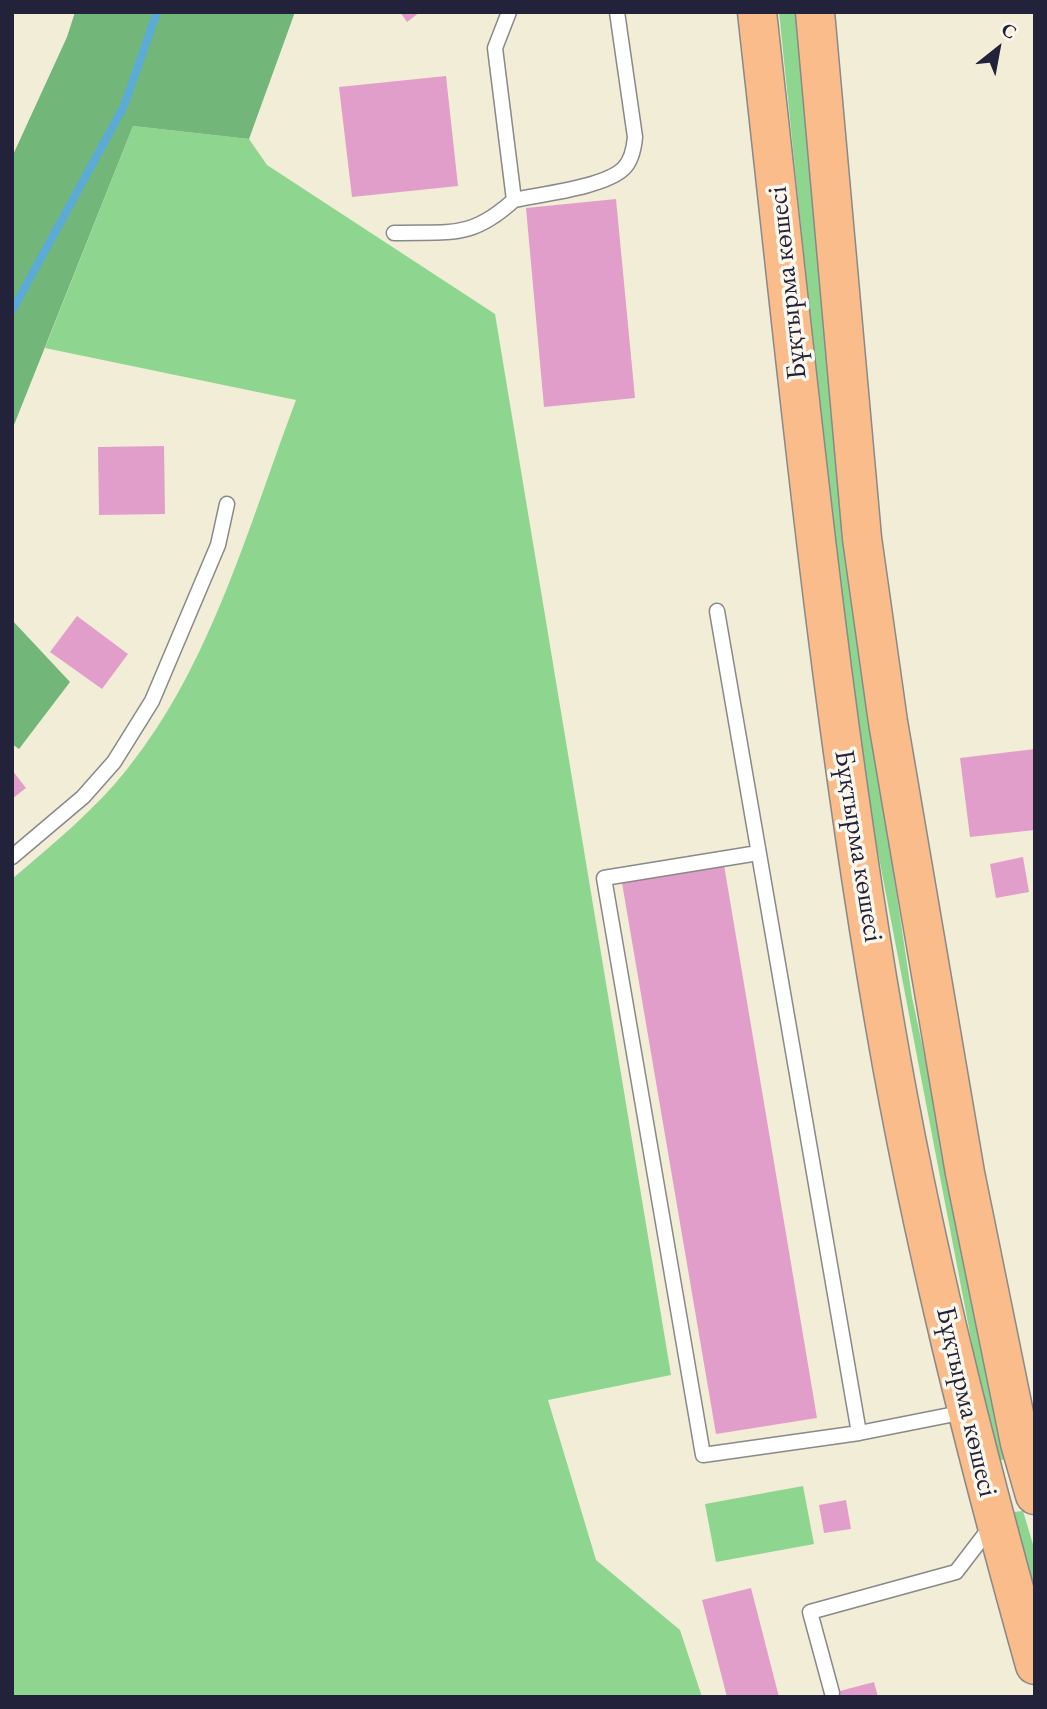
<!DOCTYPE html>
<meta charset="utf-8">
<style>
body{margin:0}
#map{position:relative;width:1047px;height:1709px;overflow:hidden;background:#f2edd6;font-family:"EB Garamond",serif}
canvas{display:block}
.frame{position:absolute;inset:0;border:14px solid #22223b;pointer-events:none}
.north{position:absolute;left:963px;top:14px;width:70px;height:70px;-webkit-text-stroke:5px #fbf7ec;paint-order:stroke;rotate:31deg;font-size:19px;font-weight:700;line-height:28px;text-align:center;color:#22223b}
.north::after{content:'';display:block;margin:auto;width:24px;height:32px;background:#22223b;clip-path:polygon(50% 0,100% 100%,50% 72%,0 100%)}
</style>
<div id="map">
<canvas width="1047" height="1709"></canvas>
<div class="frame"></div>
<div class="north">С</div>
</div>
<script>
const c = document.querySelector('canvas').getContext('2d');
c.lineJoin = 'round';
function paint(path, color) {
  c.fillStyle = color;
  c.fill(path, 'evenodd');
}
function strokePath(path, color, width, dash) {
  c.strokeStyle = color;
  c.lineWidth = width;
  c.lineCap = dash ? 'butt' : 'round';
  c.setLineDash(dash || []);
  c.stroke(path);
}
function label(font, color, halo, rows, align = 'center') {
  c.font = font + ' "EB Garamond",serif';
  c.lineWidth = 7;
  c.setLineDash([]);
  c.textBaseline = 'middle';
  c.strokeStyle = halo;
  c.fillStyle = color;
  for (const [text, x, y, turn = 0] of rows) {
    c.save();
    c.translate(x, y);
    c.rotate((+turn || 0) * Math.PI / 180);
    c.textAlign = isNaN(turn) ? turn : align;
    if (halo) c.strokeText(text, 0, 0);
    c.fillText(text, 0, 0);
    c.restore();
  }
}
const green = new Path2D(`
 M779 12H797L849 574 912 997 1009 1455 1003 1460 994 1459 850 706Z
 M133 126 249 139 267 165 495 314 671 1375 548 1400 596 1560 680 1630 702 1697H12V879C53 844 95 810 128 768 212 663 249 524 296 400L45 348Z
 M803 1486 814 1544 716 1562 705 1504Z
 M1023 1511 1035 1551V1619L1004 1513Z`);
const forest = new Path2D(`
 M75 12H295L249 139 133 126 12 430V157L67 37Z
 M12 620 70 682 19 749 12 744Z`);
const stream = new Path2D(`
 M12 311 124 106 157 12`);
const building = new Path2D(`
 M400 12H420L407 22Z
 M446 76 458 186 352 197 339 87Z
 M616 199 635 398 544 407 526 208Z
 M164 446 165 514 99 515 98 447Z
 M77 616 128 654 102 689 50 652Z
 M1035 749V830L970 837 960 758Z
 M12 770 26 788 12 799Z
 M1023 857 1029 892 996 898 990 864Z
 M723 859 817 1418 716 1434 621 877Z
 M846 1500 851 1529 824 1533 819 1505Z
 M751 1588 779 1697H727L702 1600Z
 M874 1682 878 1697H821V1696Z`);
const service = new Path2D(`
 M514 200C541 194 606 187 624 168 632 160 634 148 635 137L617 12
 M394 233C450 231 470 240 514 200L495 48 509 12
 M717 611 859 1433
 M758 853 604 878 703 1455 859 1433 965 1412
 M12 857 83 797 114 762 152 701 218 545 227 504
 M832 1693 810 1612 956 1572 992 1525`);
const primary = new Path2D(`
 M757 12C795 350 827 690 885 1025 922 1241 976 1454 1035 1665
 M815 12 862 538 888 722 965 1173 1020 1443 1035 1495`);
const streetNames = [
 ["Бұқтырма көшесі",788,283,-96],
 ["Бұқтырма көшесі",858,846,81],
 ["Бұқтырма көшесі",966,1402,77]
];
paint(green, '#8ed58f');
paint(forest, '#72b67a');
strokePath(stream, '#5cabd6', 8);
paint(building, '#e29eca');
strokePath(service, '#8a8888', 17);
strokePath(primary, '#8a8888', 41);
strokePath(service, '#fff', 14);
strokePath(primary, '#f9bc8a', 38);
label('28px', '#22223b', '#fbf7ec', streetNames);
</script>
